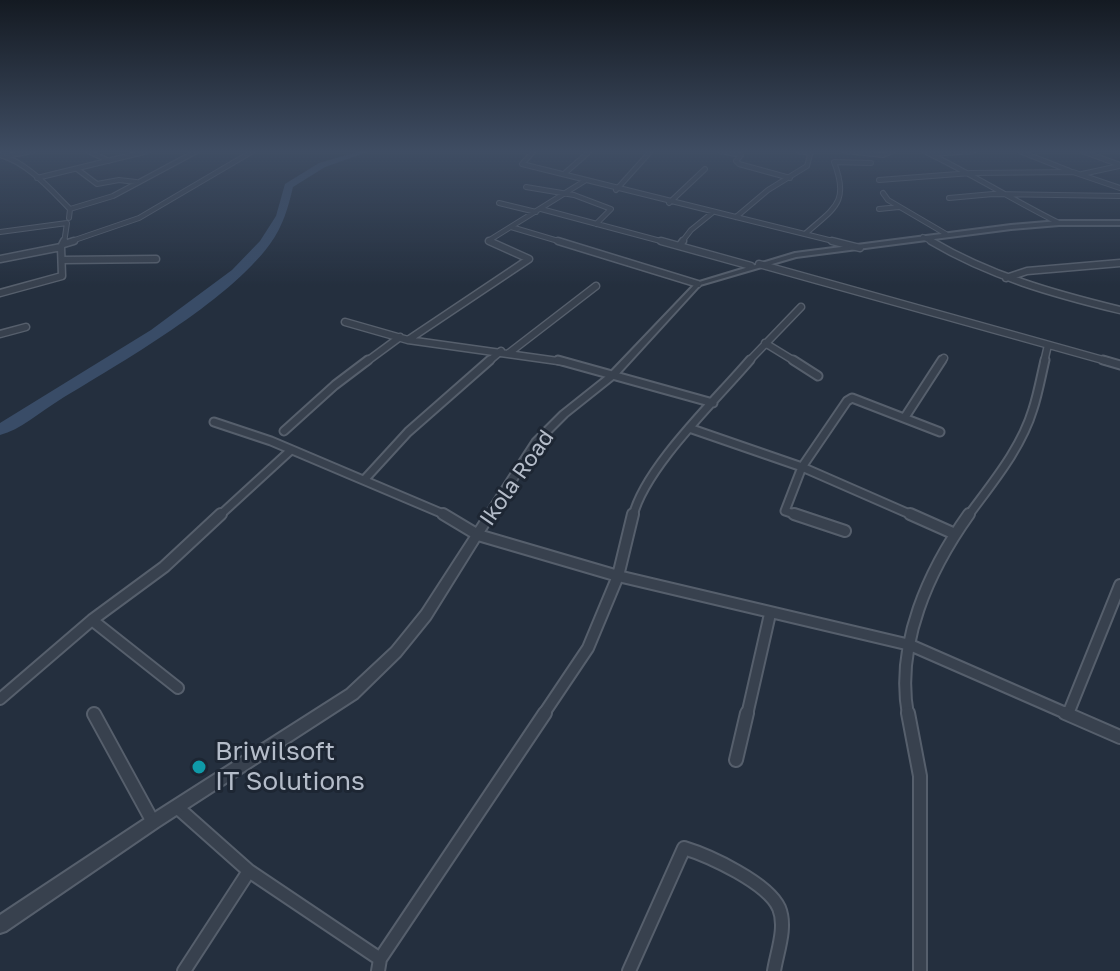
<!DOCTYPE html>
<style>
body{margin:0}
canvas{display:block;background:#242f3e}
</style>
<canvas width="1120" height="971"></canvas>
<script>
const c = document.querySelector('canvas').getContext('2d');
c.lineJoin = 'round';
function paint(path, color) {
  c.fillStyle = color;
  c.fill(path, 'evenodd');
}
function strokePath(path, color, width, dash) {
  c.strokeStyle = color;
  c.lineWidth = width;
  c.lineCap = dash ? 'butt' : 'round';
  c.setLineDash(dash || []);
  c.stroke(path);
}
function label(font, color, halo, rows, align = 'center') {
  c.font = font + ' "Golos Text",sans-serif';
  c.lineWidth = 6;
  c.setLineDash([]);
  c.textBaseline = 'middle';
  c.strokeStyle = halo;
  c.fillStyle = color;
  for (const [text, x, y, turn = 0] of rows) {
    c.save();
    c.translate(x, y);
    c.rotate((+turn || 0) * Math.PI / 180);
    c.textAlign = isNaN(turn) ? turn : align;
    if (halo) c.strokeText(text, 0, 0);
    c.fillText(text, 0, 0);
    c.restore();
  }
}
const river = new Path2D(`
 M360 151H371L325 167 293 187C288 208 283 226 270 244 228 302 120 363 58 401 40 412 20 430 0 435V423L151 330 232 270 260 241 276 216 285 184 319 163Z`);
const minorFar4 = new Path2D(`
 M88 151 109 161
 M534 151 522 164 841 243
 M720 151 741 155 736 161 739 164 790 178
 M798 151 811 153
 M845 151 883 155 893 151
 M924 151C970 173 1013 200 1059 223
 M1019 151 1070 171
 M1082 151 1120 165
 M931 154 974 151
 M0 155C28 163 50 189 70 209L69 218
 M6 156 33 151
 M77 169 97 184 119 180 136 182
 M565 173 590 151
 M1082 174 1119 166
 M37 178 148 151
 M879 180 971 173 1073 172 1120 188
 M526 187 574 195 611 209 596 224
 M616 190 651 151
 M883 193 888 200 946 234
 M949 198 993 194 1120 196
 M499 203 536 212
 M669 203 705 169
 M70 209 113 196 197 151
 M541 209 668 243
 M879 209 899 207
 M736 217 768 190 807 166 811 151
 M511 227 565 243
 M0 232 67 223 64 243
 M805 234C834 208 850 203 834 162L871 163
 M923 237 934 243
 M66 243 139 218 253 151
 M494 243 488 241 586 180
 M681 243 691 230 712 213`);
const minorFar3 = new Path2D(`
 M558 241 698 284
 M661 241 751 266
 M832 241 860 248
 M931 241C990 276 1054 294 1120 310
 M64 244 74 241
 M680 245 683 241
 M0 259 61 247
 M63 260 156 259
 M759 264 1110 362
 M1006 278 1027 271 1120 263
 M0 293 62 276 61 247 64 241
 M345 322 408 340 565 362
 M0 334 26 327
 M408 340 529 259 489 241
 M765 343 796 362
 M509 353 596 286
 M366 362 400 337
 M488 362 501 351
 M748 362 801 307
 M941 362 944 358
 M1044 362 1048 345`);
const minorFar2 = new Path2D(`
 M558 360 713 403
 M793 360 818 376
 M1103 360 1120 365
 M905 417 942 360
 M214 422 271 441 448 516
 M689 428 802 467 914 516
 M284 431 335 385 368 360
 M364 480 408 432 490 360
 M219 516 291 450
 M633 516C645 467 716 400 750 360
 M800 516 785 511 802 467 847 401 852 398 940 432
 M968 516C992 483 1021 449 1033 409 1038 394 1041 377 1045 360`);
const minorFar1 = new Path2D(`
 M443 514 478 535 618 576 910 645 1070 715
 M794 514 845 531
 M910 514 955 534
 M92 620 178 688
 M0 699 92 620 164 567 221 514
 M1068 714 1120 585
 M543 715 588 648 618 576 633 514
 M747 715 770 614
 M908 715C895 644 929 570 969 514`);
const minor = new Path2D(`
 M908 713 920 776V971
 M1065 713 1120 737
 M94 714 153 822
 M736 760 747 713
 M178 808 249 871 380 959
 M184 971 249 871
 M378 971 380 959 545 713
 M629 971 684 848C710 856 768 883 779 908 787 927 777 952 774 971`);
const tertiary = new Path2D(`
 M1059 221H1120V225H1059L1011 229 796 257 700 285 616 377 567 416 539 444 430 619 400 656 357 698 158 827 6 931 0 933V915L148 817 347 690 392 648 422 611 533 440 561 412 610 373 696 283 795 253 1011 225Z`);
const markers = [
 [199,767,8,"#0f9aa8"]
];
const streetNames = [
 ["Ikola Road",517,478,-55]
];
const nearPoinames = [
 ["Briwilsoft",215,752],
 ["IT Solutions",215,782]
];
paint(river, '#394c67');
strokePath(minorFar4, '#565f6c', 6);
strokePath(minorFar3, '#565f6c', 9);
strokePath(minorFar2, '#565f6c', 11);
strokePath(minorFar1, '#565f6c', 14);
strokePath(minor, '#565f6c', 16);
strokePath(tertiary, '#565f6c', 4);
strokePath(minorFar4, '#38414e', 4);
strokePath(minorFar3, '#38414e', 6);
strokePath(minorFar2, '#38414e', 7);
strokePath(minorFar1, '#38414e', 10);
strokePath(minor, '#38414e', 12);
paint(tertiary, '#38414e');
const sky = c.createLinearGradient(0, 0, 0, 286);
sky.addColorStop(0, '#141a22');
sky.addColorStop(0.53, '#3f4d63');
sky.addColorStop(1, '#3f4d6300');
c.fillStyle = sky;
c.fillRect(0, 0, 1120, 286);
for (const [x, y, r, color] of markers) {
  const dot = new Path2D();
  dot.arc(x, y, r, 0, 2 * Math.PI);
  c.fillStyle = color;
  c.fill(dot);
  strokePath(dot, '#1d2633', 3);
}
label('22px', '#b4bcc9', '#1d2633', streetNames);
label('26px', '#b4bcc9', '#1d2633', nearPoinames, 'left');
</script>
